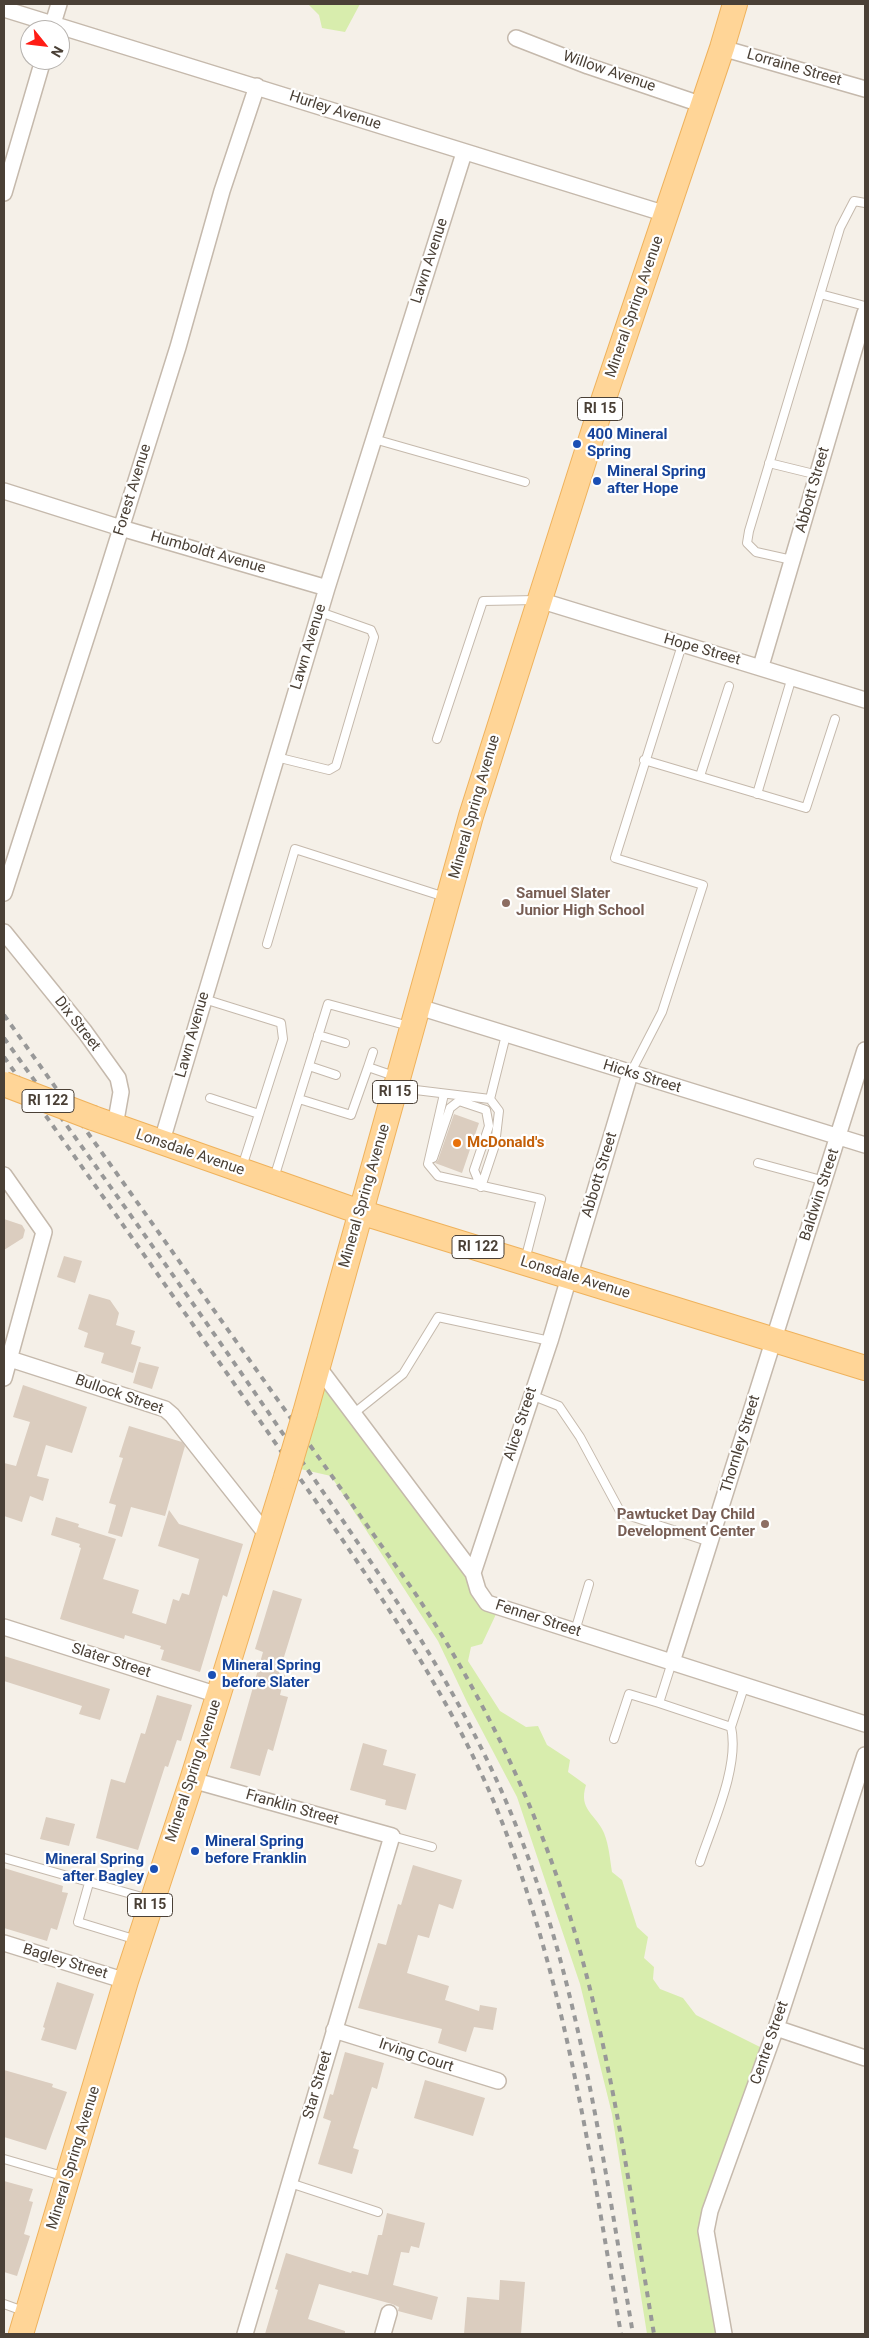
<!DOCTYPE html>
<style>
body{margin:0}
#map{position:relative;width:869px;height:2338px;overflow:hidden;background:#f5f0e8;font-family:Roboto,sans-serif}
canvas{display:block}
.frame{position:absolute;inset:0;border:5px solid #4a4036;pointer-events:none}
.north{position:absolute;left:20px;top:20px;width:50px;height:50px;box-sizing:border-box;background:#fff;border:1px solid #b7b3af;border-radius:50%;rotate:119deg;font-size:14px;font-weight:700;line-height:20px;text-align:center;color:#4a4036}
.north::after{content:'';display:block;margin:auto;width:18px;height:22px;background:#ff1d15;clip-path:polygon(50% 0,100% 100%,50% 72%,0 100%)}
</style>
<div id="map">
<canvas width="869" height="2338"></canvas>
<div class="frame"></div>
<div class="north">N</div>
</div>
<script>
const c = document.querySelector('canvas').getContext('2d');
c.lineJoin = 'round';
function paint(path, color) {
  c.fillStyle = color;
  c.fill(path, 'evenodd');
}
function strokePath(path, color, width, dash) {
  c.strokeStyle = color;
  c.lineWidth = width;
  c.lineCap = dash ? 'butt' : 'round';
  c.setLineDash(dash || []);
  c.stroke(path);
}
function label(font, color, halo, rows, align = 'center') {
  c.font = font + ' Roboto,sans-serif';
  c.lineWidth = 4.5;
  c.setLineDash([]);
  c.textBaseline = 'middle';
  c.strokeStyle = halo;
  c.fillStyle = color;
  for (const [text, x, y, turn = 0] of rows) {
    c.save();
    c.translate(x, y);
    c.rotate((+turn || 0) * Math.PI / 180);
    c.textAlign = isNaN(turn) ? turn : align;
    if (halo) c.strokeText(text, 0, 0);
    c.fillText(text, 0, 0);
    c.restore();
  }
}
const green = new Path2D(`
 M308 4H360L345 32 322 28 319 15Z
 M316 1368 498 1610 482 1644 471 1647 468 1661 500 1711 526 1727 538 1726 547 1745 570 1760 568 1772 586 1785C578 1810 596 1814 604 1833 609 1845 610 1860 612 1872L622 1880 637 1927 648 1937 644 1958 654 1967 653 1979 660 1989 683 1998 696 2015 764 2049 706 2221 724 2334H647L612 2114 580 1984 517 1797 467 1702 438 1641 331 1476 287 1466Z`);
const building = new Path2D(`
 M454 1114 479 1123 462 1173 435 1163 438 1160Z
 M4 1219 22 1225 25 1230 23 1238 4 1250Z
 M64 1256 82 1261 75 1283 57 1277Z
 M89 1294 110 1300 119 1313 116 1325 135 1331 131 1344 141 1347 133 1373 101 1363 104 1353 84 1347 88 1333 78 1329Z
 M139 1362 159 1367 152 1389 133 1383Z
 M23 1385 87 1407 72 1453 46 1445 37 1476 49 1479 43 1501 30 1496 22 1522 4 1516V1463L16 1466 30 1422 13 1417Z
 M129 1426 182 1442 185 1446 165 1516 131 1507 122 1537 108 1533 116 1505 109 1503 123 1458 119 1457Z
 M169 1510 179 1524 243 1544 227 1597 223 1595 200 1672 161 1660 164 1650 160 1649 161 1646 125 1635 124 1639 60 1619 81 1548 79 1547 80 1544 51 1535 56 1517 79 1524 78 1527 116 1539 103 1579 139 1590 132 1613 166 1624 173 1599 179 1601 182 1593 189 1595 199 1559 158 1546Z
 M273 1590 302 1599 279 1673 285 1675 280 1695 288 1697 273 1751 268 1749 260 1776 230 1768 263 1652 255 1649Z
 M4 1656 110 1689 100 1720 79 1714 82 1706 4 1681Z
 M157 1695 192 1705 181 1741 177 1740 168 1767 165 1766 138 1850 96 1838 111 1779 125 1783 141 1733 145 1734Z
 M363 1743 387 1750 383 1765 416 1774 406 1810 385 1805 386 1800 350 1790Z
 M46 1817 75 1824 69 1846 40 1839Z
 M413 1865 462 1880 453 1909 439 1904 429 1938 418 1935 407 1973 449 1986 445 2000 479 2011 480 2005 497 2008 493 2030 474 2027 466 2052 438 2043 442 2029 358 2008 378 1943 386 1945 398 1904 401 1905Z
 M4 1868 63 1886 62 1892 68 1893 57 1930 51 1928 47 1941 4 1928Z
 M57 1982 94 1994 76 2050 41 2040 45 2028 43 2027Z
 M345 2052 384 2063 377 2089 372 2087 353 2148 359 2150 352 2174 318 2164 331 2121 323 2118 330 2094 333 2095Z
 M4 2070 53 2084 52 2087 67 2092 46 2150 4 2137Z
 M425 2080 485 2098 473 2136 414 2118Z
 M4 2181 33 2189 29 2201 33 2202 24 2234 30 2236 17 2276 4 2272Z
 M387 2213 425 2223 419 2248 411 2246 409 2253 401 2252 393 2285 438 2297 432 2320 398 2311 399 2307 392 2304 319 2284 308 2319 345 2331V2334H265L278 2290 275 2289 286 2253 351 2273 352 2271 368 2275 378 2235H382Z
 M500 2280 525 2282 521 2334H464L467 2297 499 2300Z`);
const service = new Path2D(`
 M820 294 865 306
 M374 439 525 482
 M769 463 818 475
 M792 560 756 552 747 543 749 531 840 228 854 201 865 203
 M437 739 483 601 537 600
 M276 757 329 770 336 766 374 637 371 630 320 612
 M644 760 806 808 835 719
 M700 776 729 686
 M757 794 792 677
 M267 944 295 849 445 897
 M204 999 281 1023 283 1039 242 1167
 M318 1035 345 1043
 M373 1052 368 1067 397 1077
 M309 1066 336 1075
 M630 1074 662 1012 703 885 615 858 682 645
 M399 1088 490 1099 499 1111 495 1145 481 1187
 M444 1094 428 1164 438 1176 541 1199 525 1260
 M210 1098 259 1114
 M299 1099 351 1115 368 1067
 M490 1099 506 1035
 M433 1158 450 1108 459 1101 486 1110 489 1126 474 1170 481 1187
 M758 1163 825 1181
 M274 1178 328 1004 409 1026
 M531 1395 559 1406 580 1437 621 1513 710 1542
 M353 1414 403 1374 438 1317 550 1341
 M575 1631 589 1584
 M672 1662 659 1703 731 1727 745 1684
 M614 1739 629 1694 659 1703
 M392 1836 432 1847
 M4 1858 149 1899
 M700 1862C712 1825 740 1766 731 1727
 M89 1883 78 1922 137 1940
 M4 2159 66 2177
 M290 2183 378 2212
 M4 2304 26 2312`);
const minor = new Path2D(`
 M4 9 666 214
 M51 30 59 4
 M516 38 588 66 703 105
 M722 48 865 89
 M4 193 43 60
 M4 491 121 528 327 588
 M539 600 865 700
 M761 666 865 313
 M4 893 102 589 178 347 222 191 257 86
 M4 932 85 1032 118 1078 121 1092 115 1126
 M419 1007 865 1145
 M161 1144 327 588 464 153
 M4 1175 44 1232 4 1378
 M4 1357 165 1409 172 1415 267 1535
 M319 1368 473 1573 478 1590 487 1603 865 1724
 M473 1573 550 1341 630 1074
 M4 1627 218 1695
 M672 1662 865 1050
 M192 1780 392 1836 245 2334
 M4 1943 126 1981
 M776 2028 865 2058
 M334 2030 498 2081
 M383 2334 389 2313
 M724 2334 706 2231 710 2211 776 2028 865 1755`);
const primary = new Path2D(`
 M93 1118 360 1212 865 1368
 M305 1413 471 816 604 398 722 48 735 4
 M21 2334 126 1981 192 1780 286 1477`);
const rail = new Path2D(`
 M4 1015 413 1590C479 1689 532 1796 568 1910 611 2048 630 2193 654 2334
 M4 1038C101 1173 198 1309 292 1447 370 1560 450 1672 505 1799 578 1968 602 2154 633 2334
 M4 1057C98 1189 191 1321 283 1454 360 1565 444 1682 496 1807 565 1976 590 2156 621 2334`);
const primaryBridge = new Path2D(`
 M4 1084 93 1118
 M286 1477 305 1413`);
const markers = [
 [577,444,5,"#1a4fb4"],
 [597,481,5,"#1a4fb4"],
 [506,903,5,"#8d6e63"],
 [457,1143,5,"#e8710a"],
 [765,1524,5,"#8d6e63"],
 [212,1675,5,"#1a4fb4"],
 [195,1851,5,"#1a4fb4"],
 [154,1869,5,"#1a4fb4"]
];
const shields = [
 [600,409,45],
 [395,1092,45],
 [48,1101,52],
 [478,1247,52],
 [150,1905,45]
];
const shieldNames = [
 ["RI 15",600,409],
 ["RI 15",395,1092],
 ["RI 122",48,1101],
 ["RI 122",478,1247],
 ["RI 15",150,1905]
];
const streetNames = [
 ["Lorraine Street",794,68,16],
 ["Willow Avenue",609,72,19],
 ["Hurley Avenue",335,111,18],
 ["Lawn Avenue",430,261,-72],
 ["Mineral Spring Avenue",635,307,-71],
 ["Forest Avenue",133,490,-73],
 ["Abbott Street",813,490,-74],
 ["Humboldt Avenue",208,553,16],
 ["Lawn Avenue",309,647,-73],
 ["Hope Street",702,650,16],
 ["Mineral Spring Avenue",475,807,-74],
 ["Dix Street",77,1024,52],
 ["Lawn Avenue",193,1035,-74],
 ["Hicks Street",642,1077,17],
 ["Lonsdale Avenue",190,1153,19],
 ["Abbott Street",600,1175,-73],
 ["Baldwin Street",820,1195,-72],
 ["Mineral Spring Avenue",365,1196,-74],
 ["Lonsdale Avenue",575,1278,17],
 ["Bullock Street",119,1395,19],
 ["Alice Street",521,1424,-72],
 ["Thornley Street",741,1444,-73],
 ["Fenner Street",538,1619,18],
 ["Slater Street",111,1661,18],
 ["Mineral Spring Avenue",194,1771,-72],
 ["Franklin Street",292,1808,16],
 ["Bagley Street",65,1962,17],
 ["Centre Street",770,2043,-71],
 ["Irving Court",416,2056,18],
 ["Star Street",318,2085,-74],
 ["Mineral Spring Avenue",74,2158,-73]
];
const transitNames = [
 ["400 Mineral",587,435],
 ["Spring",587,452],
 ["Mineral Spring",607,472],
 ["after Hope",607,489],
 ["Mineral Spring",222,1666],
 ["before Slater",222,1683],
 ["Mineral Spring",205,1842],
 ["before Franklin",205,1859],
 ["Mineral Spring",144,1860,"right"],
 ["after Bagley",144,1877,"right"]
];
const educationNames = [
 ["Samuel Slater",516,894],
 ["Junior High School",516,911],
 ["Pawtucket Day Child",755,1515,"right"],
 ["Development Center",755,1532,"right"]
];
const foodNames = [
 ["McDonald's",467,1143]
];
paint(green, '#d8edad');
paint(building, '#dbcdbf');
strokePath(service, '#c5b9ac', 10);
strokePath(minor, '#c5b9ac', 18);
strokePath(primary, '#efb25c', 26);
strokePath(service, '#fff', 8);
strokePath(minor, '#fff', 15);
strokePath(primary, '#ffd597', 24);
strokePath(rail, '#989898', 4, [6, 6]);
strokePath(primaryBridge, '#efb25c', 26, []);
strokePath(primaryBridge, '#ffd597', 24);
for (const [x, y, r, color] of markers) {
  const dot = new Path2D();
  dot.arc(x, y, r, 0, 2 * Math.PI);
  c.fillStyle = color;
  c.fill(dot);
  strokePath(dot, '#fff', 2);
}
for (const [x, y, w] of shields) {
  const box = new Path2D();
  box.roundRect(x - w / 2, y - 11.5, w, 23, 4);
  c.fillStyle = '#fff';
  c.fill(box);
  strokePath(box, '#4a4036', 1);
}
label('bold 14px', '#4a4036', null, shieldNames);
label('15px', '#4a4036', '#fff', streetNames);
label('bold 15px', '#164399', '#fff', transitNames, 'left');
label('bold 15px', '#785e54', '#fff', educationNames, 'left');
label('bold 15px', '#c56008', '#fff', foodNames, 'left');
</script>
